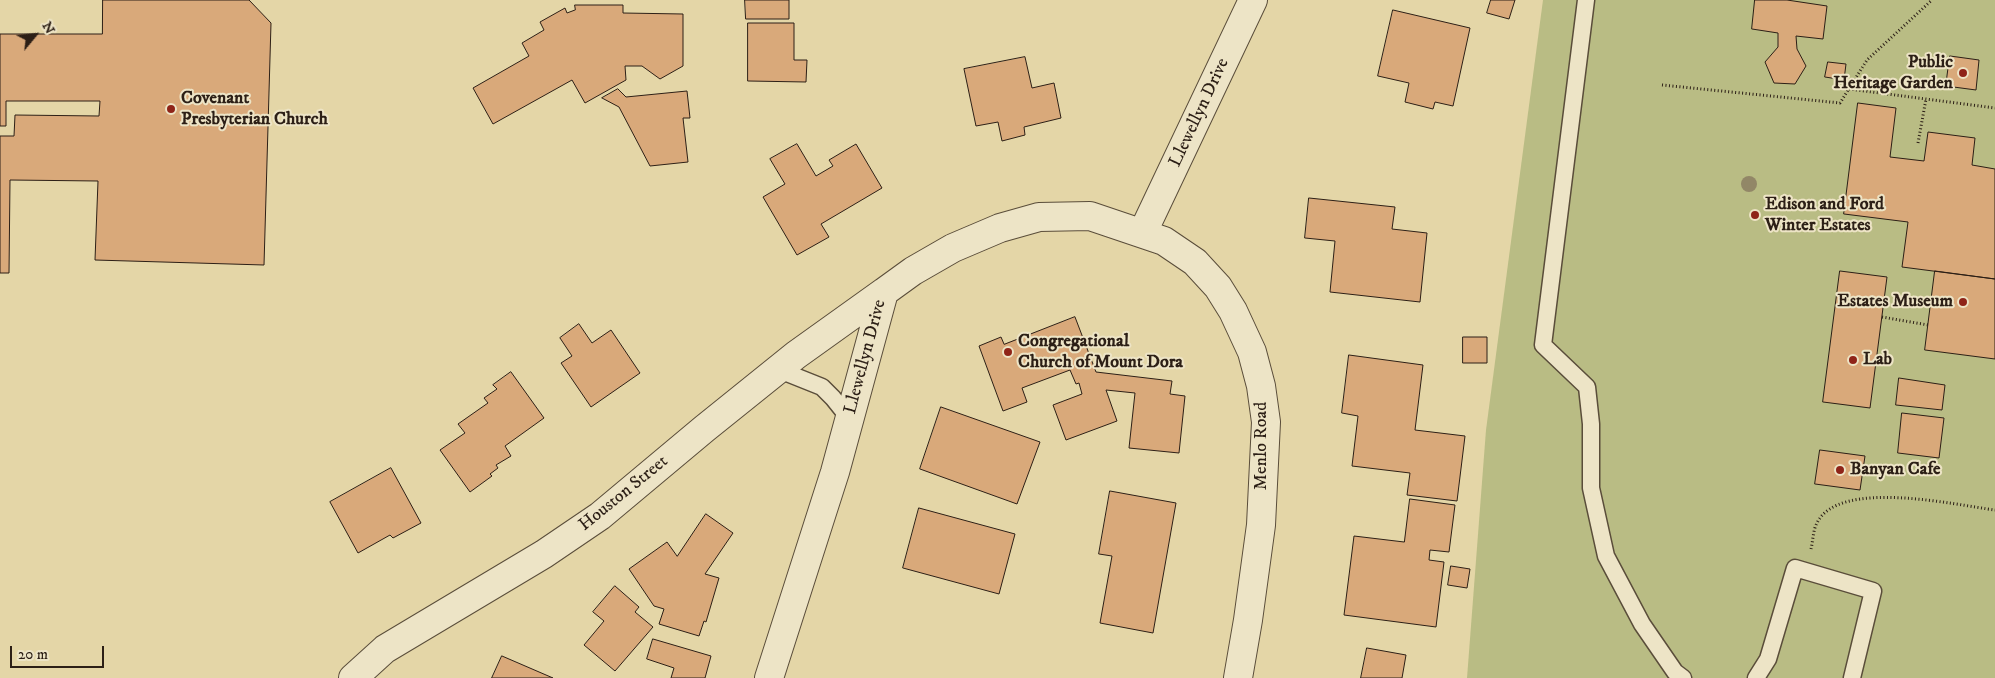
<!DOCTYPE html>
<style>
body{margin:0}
#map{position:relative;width:1995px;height:678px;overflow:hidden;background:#e4d6a7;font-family:"IM FELL DW Pica",serif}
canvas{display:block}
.north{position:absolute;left:10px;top:10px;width:50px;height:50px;-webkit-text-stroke:4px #ede4c6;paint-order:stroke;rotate:62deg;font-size:14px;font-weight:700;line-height:20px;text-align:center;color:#2c1f16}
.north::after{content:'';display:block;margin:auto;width:18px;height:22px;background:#2c1f16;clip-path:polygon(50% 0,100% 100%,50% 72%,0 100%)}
.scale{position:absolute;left:10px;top:646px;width:94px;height:22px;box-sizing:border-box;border:2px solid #2c1f16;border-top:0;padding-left:6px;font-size:15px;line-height:18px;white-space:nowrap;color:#2c1f16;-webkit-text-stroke:4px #ede4c6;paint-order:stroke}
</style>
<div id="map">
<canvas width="1995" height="678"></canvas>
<div class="north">N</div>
<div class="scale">20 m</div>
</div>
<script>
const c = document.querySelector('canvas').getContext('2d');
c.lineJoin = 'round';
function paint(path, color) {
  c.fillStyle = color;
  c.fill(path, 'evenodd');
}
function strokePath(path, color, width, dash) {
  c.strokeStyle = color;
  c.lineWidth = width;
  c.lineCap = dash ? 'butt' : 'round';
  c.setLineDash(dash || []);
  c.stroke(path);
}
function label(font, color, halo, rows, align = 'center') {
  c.font = font + ' "IM FELL DW Pica",serif';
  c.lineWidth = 4;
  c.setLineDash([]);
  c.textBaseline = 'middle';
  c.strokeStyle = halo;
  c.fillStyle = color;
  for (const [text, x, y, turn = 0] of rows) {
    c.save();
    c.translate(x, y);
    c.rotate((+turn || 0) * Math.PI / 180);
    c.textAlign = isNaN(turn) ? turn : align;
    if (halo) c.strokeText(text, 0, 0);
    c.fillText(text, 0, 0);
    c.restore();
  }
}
const green = new Path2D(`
 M1543 0H1995V678H1467L1486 430Z`);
const building = new Path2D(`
 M103 0H249L271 23 264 265 95 260 98 181 10 180 9 273H0V136H14L15 115 99 116 100 101H6V126H0V34H102Z
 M745 0H789V19H746Z
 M1491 0H1515L1509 19 1487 13Z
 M1755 0H1787L1827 6 1823 39 1796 36 1797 49 1806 66 1795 84 1774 83 1765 62 1778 47V33L1752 29Z
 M575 5H623V13L683 14V66L660 79 642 66H625L626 80 585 103 572 80 493 124 473 88 529 56 522 43 544 30 540 22 565 8 567 13 575 10Z
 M1393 10 1470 28 1453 106 1435 102 1433 109 1405 102 1409 83 1378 76Z
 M748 23H794V60H807L806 82 748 81Z
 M1950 56 1979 60 1976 90 1946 86Z
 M1025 57 1032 88 1054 83 1061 118 1024 127 1025 135 1002 141 998 122 976 126 964 69Z
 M1828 62 1846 64 1844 80 1825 77Z
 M618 89 626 97 687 91 690 118H683L688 162 650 166 619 107 602 98Z
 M1858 103 1896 108 1890 157 1924 161 1928 132 1975 138 1972 165 1995 169V279L1902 267 1908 222 1844 214Z
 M797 144 816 176 833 166 829 160 856 144 882 188 821 224 829 237 797 255 763 197 785 184 770 159Z
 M1309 198 1395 207 1392 229 1427 233 1420 302 1330 292 1335 241 1305 238Z
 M1840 271 1887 277 1870 408 1823 402Z
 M1935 271 1995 279V359L1925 350Z
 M1075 317 1096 372 1172 381 1170 394 1185 396 1179 453 1129 448 1135 393 1106 390 1117 421 1066 440 1053 405 1082 394 1079 383 1076 384 1070 370 1022 388 1027 402 1003 411 979 346 1001 337 1004 344Z
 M579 324 592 343 611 330 640 373 591 407 561 363 572 356 560 338Z
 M1463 337H1487V363H1463Z
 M1349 355 1423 365 1415 430 1465 436 1457 501 1407 495 1410 473 1352 466 1358 416 1342 413Z
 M511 372 544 418 505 446 511 456 496 465 498 468 490 474 492 476 470 492 440 450 465 433 458 424 488 403 484 398 497 389 493 385Z
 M1899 378 1945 385 1942 410 1896 405Z
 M941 407 1040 442 1017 504 920 469Z
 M1902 413 1944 418 1939 458 1898 453Z
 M1820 450 1865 456 1860 490 1815 484Z
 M391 468 421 523 393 538 390 535 358 553 330 502Z
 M1110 491 1176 503 1153 633 1100 623 1112 556 1099 554Z
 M1410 499 1455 505 1449 552 1430 550 1429 560 1444 562 1436 627 1344 615 1354 536 1404 542Z
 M919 508 1015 534 999 594 903 568Z
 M706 514 733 533 705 574 719 578 706 622 704 621 699 636 659 624 664 609 654 606 629 569 667 542 677 556Z
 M1451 566 1470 569 1467 588 1448 585Z
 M615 586 639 607 635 612 653 627 615 671 584 645 604 621 593 612Z
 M653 639 711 656 705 678H671L674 668 647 659Z
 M1367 648 1406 655 1402 678H1361Z
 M502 656 553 678H492Z`);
const path = new Path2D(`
 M1662 85 1840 103 1867 60 1932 0
 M1849 89 1995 108
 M1918 143 1926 99
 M1882 317 1928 325
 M1811 549C1813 541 1813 530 1817 523 1839 478 1955 505 1995 510`);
const service = new Path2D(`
 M1586 0 1543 345 1587 387 1591 424V488L1606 556 1642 624 1675 672 1683 678
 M777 369 822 387 833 398 849 418
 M1756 678 1768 659 1795 568 1873 591 1852 678`);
const minor = new Path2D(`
 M1143 232 1253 0
 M353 678 385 649 544 554 600 516 704 429 796 355 884 292
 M769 678 835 472 884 292 913 271 953 248 1000 228 1039 217 1090 216 1164 241 1195 262 1218 287 1233 311 1252 352 1261 386 1266 422 1261 525 1248 620 1238 678`);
const trees = [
 [1749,184]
];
const markers = [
 [1963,73,5,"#8f2418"],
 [171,109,5,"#8f2418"],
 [1755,215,5,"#8f2418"],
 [1963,302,5,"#8f2418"],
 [1008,352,5,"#8f2418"],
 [1853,360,5,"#8f2418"],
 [1840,470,5,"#8f2418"]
];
const poiNames = [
 ["Public",1953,63,"right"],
 ["Heritage Garden",1953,84,"right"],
 ["Covenant",181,99],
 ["Presbyterian Church",181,120],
 ["Edison and Ford",1765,205],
 ["Winter Estates",1765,226],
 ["Estates Museum",1953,302,"right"],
 ["Congregational",1018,342],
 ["Church of Mount Dora",1018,363],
 ["Lab",1863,360],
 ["Banyan Cafe",1850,470]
];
const streetNames = [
 ["Llewellyn Drive",1200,113,-65],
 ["Llewellyn Drive",866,357,-75],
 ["Menlo Road",1262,446,-90],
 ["Houston Street",624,494,-39]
];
paint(green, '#b9bc84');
paint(building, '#d9a97a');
strokePath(building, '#2c1f16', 1);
strokePath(service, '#5a4d3a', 19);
strokePath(minor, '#5a4d3a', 30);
strokePath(path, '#2c1f16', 3, [1, 2.5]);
strokePath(service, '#ede4c6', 16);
strokePath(minor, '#ede4c6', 28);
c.fillStyle = '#928767';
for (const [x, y] of trees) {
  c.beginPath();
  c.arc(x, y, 8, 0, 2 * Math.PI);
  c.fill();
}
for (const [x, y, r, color] of markers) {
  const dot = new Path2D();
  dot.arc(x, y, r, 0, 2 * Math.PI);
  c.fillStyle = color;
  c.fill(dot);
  strokePath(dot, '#ede4c6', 2);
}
label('bold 18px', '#2c1f16', '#ede4c6', poiNames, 'left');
label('18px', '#2c1f16', '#ede4c6', streetNames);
</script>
